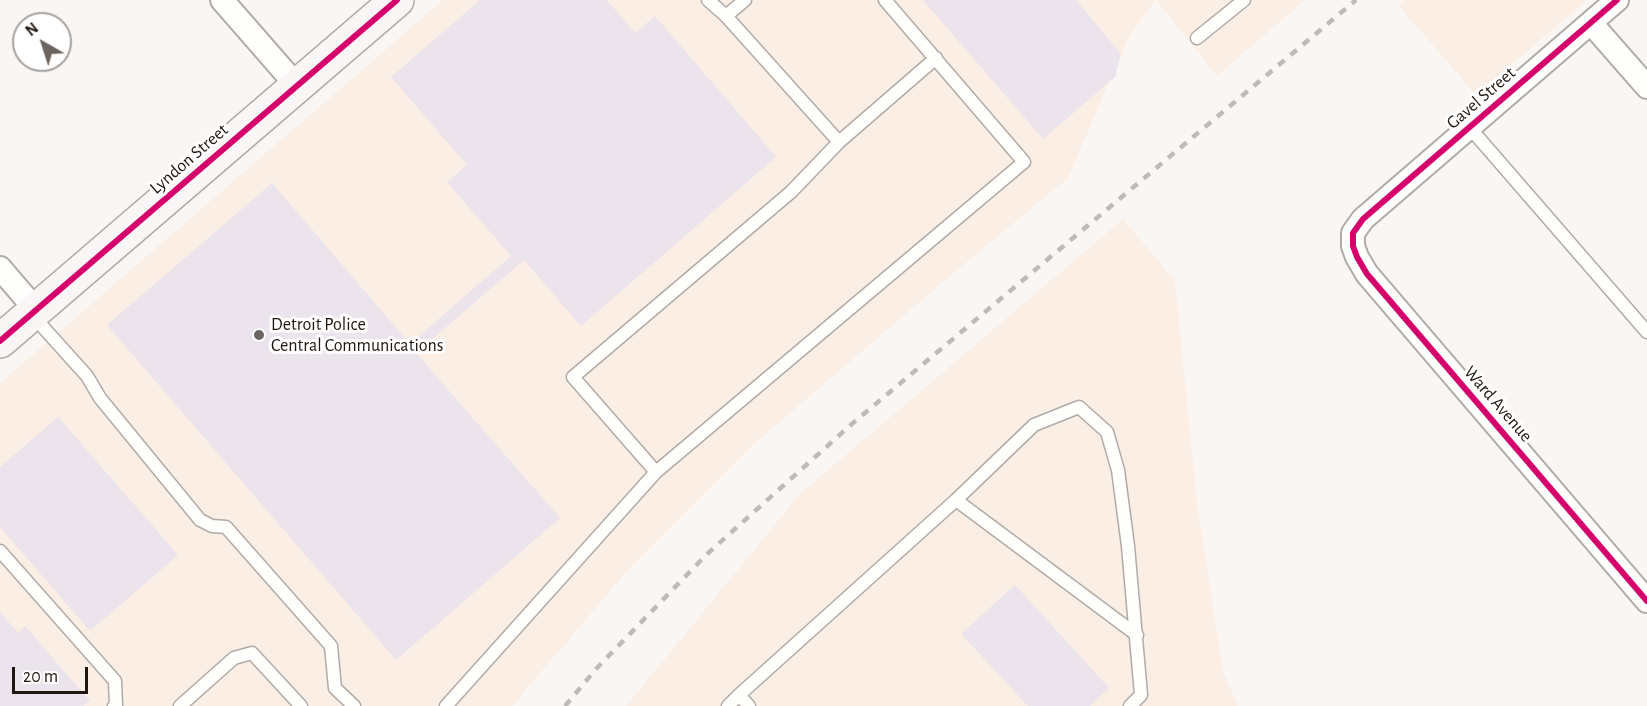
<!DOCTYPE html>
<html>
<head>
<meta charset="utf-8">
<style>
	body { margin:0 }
	#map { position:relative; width:1647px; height:706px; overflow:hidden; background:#f9f6f3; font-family:"Alegreya Sans",sans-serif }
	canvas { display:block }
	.north { position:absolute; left:12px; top:12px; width:60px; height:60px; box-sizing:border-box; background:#fff; border:2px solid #a6a29f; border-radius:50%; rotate:321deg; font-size:16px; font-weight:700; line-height:24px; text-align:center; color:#20160f }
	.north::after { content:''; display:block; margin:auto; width:21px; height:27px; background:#6c645f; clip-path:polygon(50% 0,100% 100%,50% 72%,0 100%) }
	.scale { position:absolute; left:12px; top:667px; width:76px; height:27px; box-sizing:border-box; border:3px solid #20160f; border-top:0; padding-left:8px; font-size:18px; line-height:21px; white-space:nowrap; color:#20160f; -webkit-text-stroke:4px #fff; paint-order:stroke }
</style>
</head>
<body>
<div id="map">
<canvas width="1647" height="706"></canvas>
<div class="north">N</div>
<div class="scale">20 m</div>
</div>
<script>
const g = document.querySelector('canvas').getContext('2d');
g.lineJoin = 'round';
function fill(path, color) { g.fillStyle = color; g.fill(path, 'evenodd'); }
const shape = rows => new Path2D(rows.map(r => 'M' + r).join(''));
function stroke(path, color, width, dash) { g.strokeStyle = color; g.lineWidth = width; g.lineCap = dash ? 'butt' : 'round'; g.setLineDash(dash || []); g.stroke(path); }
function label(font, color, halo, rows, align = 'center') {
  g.font = font + ' "Alegreya Sans",sans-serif'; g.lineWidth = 6; g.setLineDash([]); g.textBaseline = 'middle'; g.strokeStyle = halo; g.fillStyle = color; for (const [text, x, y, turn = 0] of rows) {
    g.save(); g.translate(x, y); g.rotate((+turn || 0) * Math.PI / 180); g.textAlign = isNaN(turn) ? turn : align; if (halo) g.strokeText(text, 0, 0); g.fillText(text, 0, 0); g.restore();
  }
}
fill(shape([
	[443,0,1155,0,1128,38,1068,178,957,270,755,443,628,570,512,706,0,706,0,383],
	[1156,0,1305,0,1217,76],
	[1404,0,1587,0,1476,95,1398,5],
	[1123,219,1175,281,1197,502,1223,671,1238,706,626,706,800,494]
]), '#fbeee4');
fill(shape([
	[480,0,607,0,635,33,655,16,776,157,581,326,524,260,416,353,560,518,396,660,107,325,272,183,410,344,511,256,447,182,467,165,391,77],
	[923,0,1076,0,1121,54,1115,77,1043,139],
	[58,417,178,555,90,631,0,527,0,467],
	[1015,585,1109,688,1090,706,1028,706,961,634],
	[0,612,18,633,25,626,90,701,83,706,0,706]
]), '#ece4ec');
const lane = shape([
	[708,0,726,16],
	[745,0,726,16,839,142],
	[1197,38,1244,0],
	[1470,128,1647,332],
	[33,316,87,376,100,398,200,520,212,526,226,527,331,646,335,688,354,706],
	[656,472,573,377,791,192,839,142,936,58],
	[956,500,1137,635],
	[0,551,115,681,116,705,114,706],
	[739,695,956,500,1034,425,1079,407,1107,432,1118,470,1128,546,1141,695,1130,706],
	[180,706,234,658,252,653,301,706],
	[446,706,656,472,1024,162,885,0],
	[728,706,739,695,749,706]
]);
const street = shape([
	[222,0,297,86],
	[1617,0,1363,219,1353,233,1353,246,1357,257,1367,274,1647,601],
	[1591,23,1647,87],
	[0,268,36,310]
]);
const secondary = shape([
	[0,341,397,0]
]);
stroke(lane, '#b1aba6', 15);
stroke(street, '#b1aba6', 26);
stroke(secondary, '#b1aba6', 36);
stroke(lane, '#fefefd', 12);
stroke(street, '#fefefd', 22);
stroke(secondary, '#faf6f6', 33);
stroke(shape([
	[565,706,596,669,706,555,853,423,1356,0]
]), '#bdbbba', 4.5, [8, 8]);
stroke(shape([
	[1617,0,1363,219,1353,233,1353,246,1357,257,1367,274,1647,601],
	[0,341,397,0]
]), '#d6006c', 6);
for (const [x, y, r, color] of [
	[259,335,6,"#6c645f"]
]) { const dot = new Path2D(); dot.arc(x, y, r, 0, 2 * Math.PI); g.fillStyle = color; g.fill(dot); stroke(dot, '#fff', 2); }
label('18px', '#20160f', '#fff', [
	["Gavel Street",1481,98,-41],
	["Lyndon Street",189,159,-41],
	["Ward Avenue",1498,404,49]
]);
label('18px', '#20160f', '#fff', [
	["Detroit Police",271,325],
	["Central Communications",271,346]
], 'left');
</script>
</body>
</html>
